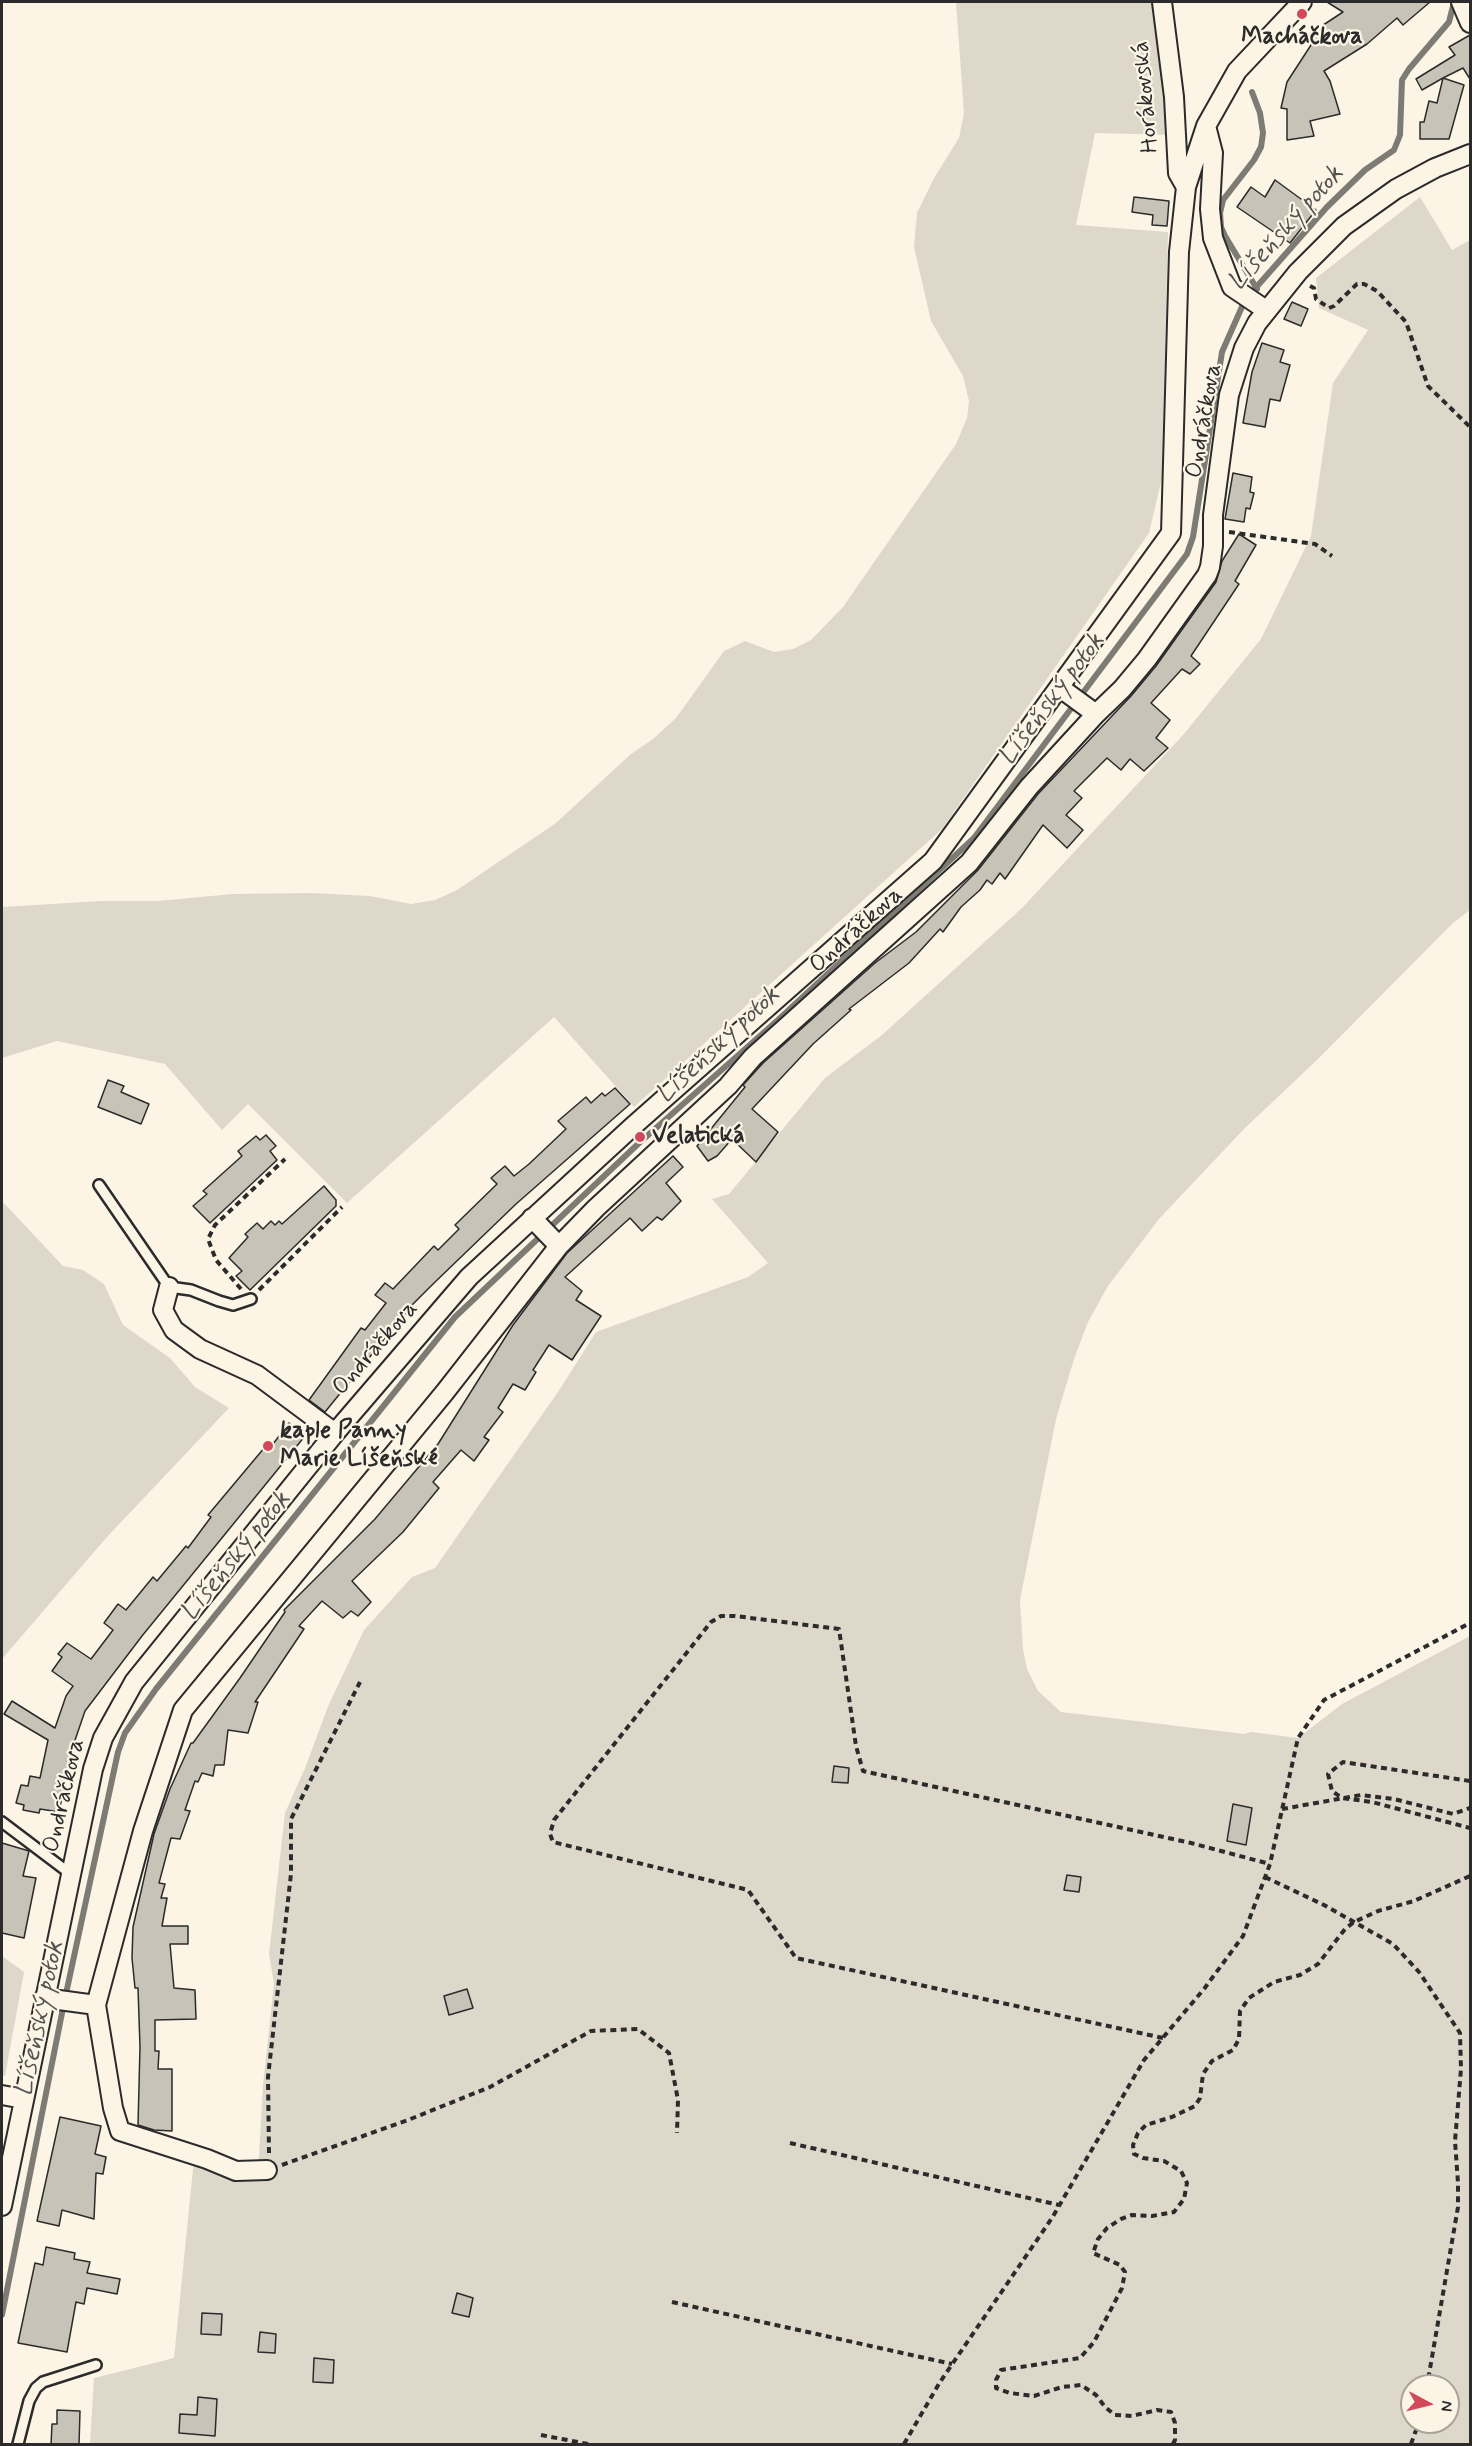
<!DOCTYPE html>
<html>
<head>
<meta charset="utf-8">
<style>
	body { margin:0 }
	#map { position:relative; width:1472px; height:2446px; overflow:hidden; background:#fcf5e5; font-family:Mynerve,sans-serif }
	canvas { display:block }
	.frame { position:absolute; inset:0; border:3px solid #2b2b2b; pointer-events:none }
	.north { position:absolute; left:1400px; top:2374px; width:60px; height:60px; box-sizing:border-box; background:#fcf5e5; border:2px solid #a8a49b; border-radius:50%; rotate:97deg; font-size:16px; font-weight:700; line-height:24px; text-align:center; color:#2b2b2b }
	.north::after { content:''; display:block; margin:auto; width:21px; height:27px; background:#d1495b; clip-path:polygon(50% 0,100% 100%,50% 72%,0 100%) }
</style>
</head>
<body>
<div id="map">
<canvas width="1472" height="2446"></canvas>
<div class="frame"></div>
<div class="north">N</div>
</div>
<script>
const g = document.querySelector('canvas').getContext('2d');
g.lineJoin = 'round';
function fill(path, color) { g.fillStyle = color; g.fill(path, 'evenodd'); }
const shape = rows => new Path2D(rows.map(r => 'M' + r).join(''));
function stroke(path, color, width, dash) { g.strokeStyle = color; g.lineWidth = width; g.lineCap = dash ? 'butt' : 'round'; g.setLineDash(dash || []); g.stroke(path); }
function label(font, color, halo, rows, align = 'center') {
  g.font = font + ' Mynerve,sans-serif'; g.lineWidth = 4.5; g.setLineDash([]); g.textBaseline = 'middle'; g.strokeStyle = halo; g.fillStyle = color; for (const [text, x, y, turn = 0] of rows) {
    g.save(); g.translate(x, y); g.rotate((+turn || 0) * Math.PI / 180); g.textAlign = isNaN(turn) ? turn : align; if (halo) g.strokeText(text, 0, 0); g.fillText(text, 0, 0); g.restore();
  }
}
fill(shape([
	[956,2,1158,2,1172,135,1095,133,1076,225,1168,232,1162,478,1149,533,942,829,634,1107,554,1017,347,1203,248,1104,222,1130,165,1064,57,1041,2,1058,2,907,101,901,158,901,233,894,311,893,370,896,411,904,435,900,457,890,556,823,631,754,653,739,676,718,724,651,745,641,774,652,793,649,811,640,843,607,956,444,967,418,969,401,963,376,931,321,914,247,917,213,934,178,959,138,964,113],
	[1420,197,1452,250,1470,240,1470,910,1453,923,1319,1058,1244,1129,1159,1219,1108,1286,1088,1322,1074,1359,1056,1419,1020,1600,1023,1649,1027,1669,1038,1691,1061,1712,1244,1734,1251,1732,1298,1738,1342,1704,1470,1636,1470,2444,90,2444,94,2378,174,2358,194,2159,258,2173,263,2085,274,1984,269,1954,285,1813,305,1768,329,1704,364,1630,412,1577,435,1568,560,1389,596,1332,748,1277,768,1263,712,1199,729,1194,825,1078,882,1035,1022,908,1183,735,1261,639,1311,536,1333,383,1368,330,1319,308,1316,278],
	[1412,2386,1448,2386,1448,2422,1412,2422],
	[2,1201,63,1266,83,1270,104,1284,123,1325,170,1358,195,1387,229,1408,106,1538,2,1659],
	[2,1956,24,1972,5,2076,2,2075]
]), '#ded8ca');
stroke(shape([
	[1252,92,1260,113,1263,133,1261,147,1254,160,1223,200,1220,213,1221,227,1225,236,1257,289],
	[2,2315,64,2003,118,1752,125,1733,156,1689,455,1317,638,1144,778,1020,974,838,1187,554,1193,537,1222,352,1245,300,1327,207,1365,170,1394,150,1400,135,1402,80,1409,69,1449,22,1454,2]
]), '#7d7b74', 6);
const building = shape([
	[1327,2,1430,2,1403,25,1397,18,1367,44,1324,71,1330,81,1340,114,1310,121,1314,136,1287,140,1287,109,1281,108,1287,82,1311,45,1305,37,1343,12,1327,2],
	[1470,35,1470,79,1463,68,1443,78,1464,85,1449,139,1420,139,1420,122,1424,122,1429,101,1437,103,1443,78,1422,90,1416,79,1455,55,1449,47,1470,35],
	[1275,180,1316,210,1290,243,1237,207,1251,187,1265,197,1275,180],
	[1134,197,1169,201,1167,226,1152,225,1153,215,1132,212,1134,197],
	[1292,302,1308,309,1301,326,1284,319,1292,302],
	[1262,343,1284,350,1280,362,1290,365,1280,401,1270,399,1265,427,1243,423,1252,372,1262,343],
	[1233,473,1252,477,1250,492,1254,493,1250,509,1246,508,1244,522,1225,519,1233,473],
	[1239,534,1256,545,1235,581,1239,584,1191,656,1200,664,1190,674,1182,669,1151,703,1170,720,1156,738,1168,748,1144,771,1130,759,1121,770,1107,758,1074,791,1082,798,1066,815,1083,830,1067,848,1043,825,1005,879,1000,873,992,884,987,880,980,890,961,907,943,932,940,929,909,963,849,1009,851,1010,813,1044,752,1109,778,1132,756,1162,732,1139,717,1156,708,1161,697,1146,745,1087,743,1085,763,1063,875,963,916,932,978,870,1038,794,1131,696,1156,666,1216,582,1222,561,1239,534],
	[108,1080,124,1086,121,1092,149,1104,141,1124,98,1107,108,1080],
	[615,1088,630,1104,516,1204,433,1284,412,1305,325,1412,309,1400,361,1328,365,1330,386,1303,375,1295,385,1283,393,1289,434,1246,438,1250,459,1229,455,1225,497,1184,491,1178,505,1166,514,1176,529,1164,566,1129,558,1121,586,1097,591,1103,602,1093,605,1096,615,1088],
	[266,1135,276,1146,270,1151,277,1160,210,1223,193,1206,207,1194,203,1191,242,1156,238,1151,256,1136,260,1140,266,1135],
	[673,1156,683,1167,666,1183,681,1201,662,1220,657,1217,642,1231,630,1218,565,1277,582,1291,576,1300,601,1316,572,1360,549,1345,533,1370,536,1372,525,1390,513,1384,498,1408,503,1412,484,1437,489,1440,474,1461,461,1450,433,1482,439,1488,403,1532,352,1581,371,1602,358,1616,351,1611,343,1618,322,1601,299,1626,304,1629,255,1702,258,1702,248,1733,228,1730,224,1765,215,1765,213,1776,202,1773,198,1782,195,1781,185,1810,190,1811,180,1839,171,1838,159,1883,165,1884,161,1898,167,1898,162,1926,188,1926,188,1944,170,1944,174,1988,195,1990,196,2019,155,2020,155,2051,159,2051,158,2069,172,2069,172,2131,154,2130,138,2125,140,2047,138,1988,135,1988,132,1958,133,1927,154,1834,170,1789,191,1743,193,1743,240,1678,285,1612,284,1610,375,1519,438,1444,513,1325,567,1253,673,1156],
	[324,1186,336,1200,336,1206,250,1290,236,1276,242,1271,229,1258,248,1237,245,1234,257,1223,263,1229,271,1221,275,1225,279,1221,282,1224,324,1186],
	[289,1423,305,1436,142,1636,85,1711,72,1749,59,1812,40,1809,39,1813,23,1810,24,1805,16,1803,21,1785,28,1786,30,1776,40,1778,48,1740,4,1714,12,1701,55,1728,66,1696,73,1686,52,1671,62,1657,58,1654,67,1643,91,1659,113,1630,104,1623,118,1604,126,1610,153,1577,157,1581,186,1546,188,1548,211,1517,208,1515,270,1441,273,1444,289,1423],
	[834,1766,849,1768,848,1783,832,1782,834,1766],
	[1233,1804,1252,1808,1246,1845,1227,1841,1233,1804],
	[2,1843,29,1851,23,1876,36,1878,24,1938,2,1933,2,1843],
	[1067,1875,1081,1877,1079,1892,1064,1890,1067,1875],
	[467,1989,473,2008,449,2015,444,1996,467,1989],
	[60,2117,101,2126,95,2154,106,2157,103,2174,96,2173,94,2219,62,2210,59,2226,37,2221,60,2117],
	[46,2247,75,2253,74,2259,90,2262,87,2273,120,2279,117,2294,87,2288,84,2304,76,2302,67,2352,18,2343,35,2263,43,2265,46,2247],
	[457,2293,473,2298,469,2317,452,2313,457,2293],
	[202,2313,222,2314,221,2335,201,2334,202,2313],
	[260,2332,276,2334,275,2353,258,2352,260,2332],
	[314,2358,334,2360,333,2383,313,2382,314,2358],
	[198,2397,217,2399,215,2436,179,2433,180,2414,197,2415,198,2397],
	[57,2410,80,2411,79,2445,51,2445,52,2424,57,2424,57,2410]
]);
fill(building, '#c8c3b7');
stroke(building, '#2b2b2b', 1.5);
const lane = shape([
	[99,1185,169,1287,191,1290,219,1301,233,1305,251,1299],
	[2,1822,72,1875],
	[18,2444,29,2401,36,2388,43,2382,96,2365]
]);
const street = shape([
	[1162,2,1174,97,1178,173,1186,187],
	[1461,2,1470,23],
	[1206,126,1213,153,1210,209,1213,238,1232,287,1266,310],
	[1059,687,1096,714],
	[532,1218,559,1246],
	[169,1287,163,1310,174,1330,200,1349,257,1375,335,1433],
	[44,1998,96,2005,113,2108,120,2131,207,2159,236,2171,267,2170],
	[96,2005,143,1831,183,1710,445,1392,559,1246,596,1208,728,1086,753,1057,969,863,1029,787,1096,714,1122,689,1147,659,1207,575,1210,567,1213,546,1213,515,1229,395,1244,348,1257,323,1298,272,1344,226,1396,189,1435,168,1470,154],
	[2,2095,23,2099],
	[2,2206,93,1769,103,1738,134,1682,335,1433,469,1277,632,1127,933,861,1171,533,1179,252,1186,187,1206,126,1237,71,1302,2]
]);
stroke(lane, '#2b2b2b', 14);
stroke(street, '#2b2b2b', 22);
stroke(shape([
	[1310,286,1314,288,1316,299,1329,308,1334,306,1357,284,1364,284,1377,291,1406,322,1428,386,1470,427],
	[1229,532,1315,544,1332,556],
	[241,1289,216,1260,208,1239,215,1225,285,1159],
	[259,1290,342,1207],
	[1470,1781,1343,1762,1328,1774,1332,1791,1342,1798,1372,1802,1470,1828],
	[1282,1809,1361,1795,1394,1799,1453,1814,1470,1808],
	[1265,1877,1324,1905,1393,1944,1419,1972,1460,2033,1461,2069,1455,2141,1458,2183,1458,2207,1427,2386],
	[1163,2038,796,1958,748,1890,553,1842,550,1834,554,1820,711,1622,721,1616,735,1616,839,1629,856,1746,863,1771,1191,1843,1270,1864],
	[790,2143,1059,2205],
	[269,2153,268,2077,291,1874,291,1819,360,1682],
	[282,2165,408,2120,490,2087,591,2031,638,2029,669,2053,678,2100,677,2133],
	[672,2302,952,2364],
	[541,2435,588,2444],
	[904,2444,940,2382,1052,2218,1144,2060,1204,1989,1243,1936,1270,1864,1298,1738,1324,1700,1470,1623],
	[1173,2444,1175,2440,1175,2423,1171,2412,1157,2410,1132,2416,1115,2415,1105,2407,1096,2395,1081,2385,1062,2387,1034,2396,1010,2393,996,2388,996,2380,1001,2370,1080,2358,1094,2342,1122,2288,1125,2272,1120,2265,1093,2253,1098,2239,1107,2228,1121,2219,1132,2215,1152,2216,1174,2212,1184,2199,1187,2183,1181,2171,1164,2161,1143,2158,1134,2154,1133,2145,1138,2133,1146,2125,1172,2117,1195,2106,1200,2098,1203,2074,1212,2061,1233,2050,1239,2039,1240,2011,1249,1998,1274,1982,1300,1975,1318,1964,1345,1929,1354,1922,1378,1911,1414,1901,1470,1876],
	[1411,2444,1419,2422]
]), '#2b2b2b', 4, [6, 4.5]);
stroke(lane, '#fcf5e5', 9);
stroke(street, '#fcf5e5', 18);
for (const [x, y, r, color] of [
	[1302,14,6,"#d1495b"],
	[640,1137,6,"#d1495b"],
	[268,1446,6,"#d1495b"]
]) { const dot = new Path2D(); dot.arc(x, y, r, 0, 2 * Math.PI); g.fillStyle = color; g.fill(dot); stroke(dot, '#fcf5e5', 2); }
label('bold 24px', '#2b2b2b', '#fcf5e5', [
	["Macháčkova",1302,38,"center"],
	["Velatická",652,1137],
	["kaple Panny",280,1432],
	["Marie Líšeňské",280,1460]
], 'left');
label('24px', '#2b2b2b', '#fcf5e5', [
	["Horákovská",1147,97,-95],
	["Ondráčkova",1205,421,-80],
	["Ondráčkova",857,931,-42],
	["Ondráčkova",376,1349,-49],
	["Ondráčkova",65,1796,-77]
]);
label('italic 26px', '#545350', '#fcf5e5', [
	["Líšeňský potok",1287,229,-48],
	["Líšeňský potok",1053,700,-53],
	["Líšeňský potok",719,1046,-43],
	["Líšeňský potok",237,1557,-51],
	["Líšeňský potok",41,2019,-78]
]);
</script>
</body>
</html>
